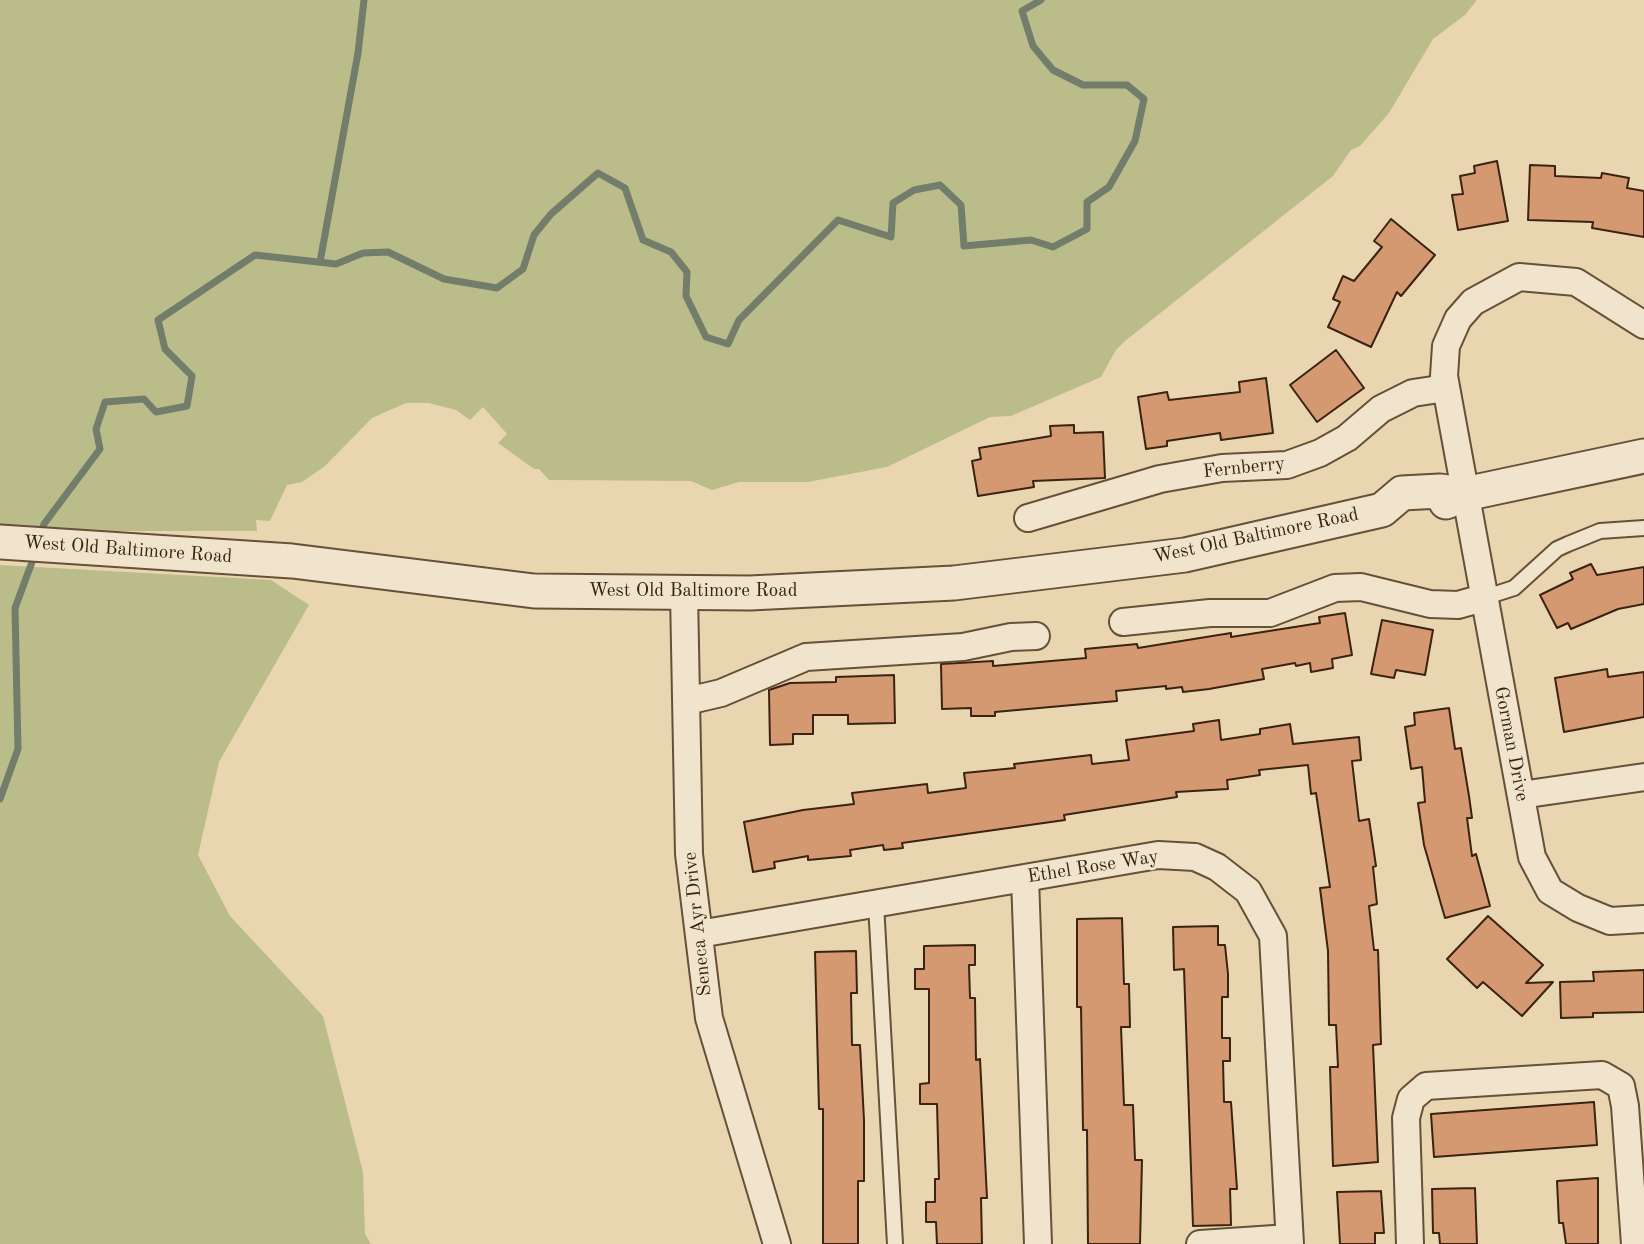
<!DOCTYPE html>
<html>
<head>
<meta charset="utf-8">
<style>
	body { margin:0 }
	canvas { display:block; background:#e9d6b0 }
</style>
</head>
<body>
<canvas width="1644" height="1244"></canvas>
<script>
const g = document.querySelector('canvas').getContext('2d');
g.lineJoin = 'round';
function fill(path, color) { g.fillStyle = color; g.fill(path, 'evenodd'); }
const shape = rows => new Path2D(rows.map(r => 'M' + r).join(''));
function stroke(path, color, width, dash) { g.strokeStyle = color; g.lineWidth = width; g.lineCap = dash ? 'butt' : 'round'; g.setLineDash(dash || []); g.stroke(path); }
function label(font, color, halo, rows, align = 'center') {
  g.font = font + ' "Old Standard TT",serif'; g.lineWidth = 6; g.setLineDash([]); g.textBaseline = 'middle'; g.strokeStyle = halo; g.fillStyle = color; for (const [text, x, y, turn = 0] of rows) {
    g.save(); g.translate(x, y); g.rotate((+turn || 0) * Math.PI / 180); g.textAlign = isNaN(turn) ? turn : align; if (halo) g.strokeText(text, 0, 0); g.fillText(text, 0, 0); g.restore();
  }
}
fill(shape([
	[0,0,1477,0,1465,15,1433,39,1389,113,1360,146,1351,150,1333,176,1125,341,1116,350,1101,377,1011,416,990,417,887,467,808,482,739,482,712,490,691,481,549,480,539,469,534,469,498,443,507,434,483,407,470,420,456,410,429,403,406,403,372,418,325,466,302,482,287,485,270,521,256,520,257,531,0,531],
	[0,565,271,580,309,605,219,762,198,855,230,916,323,1016,363,1172,365,1234,371,1244,0,1244]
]), '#babd89');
stroke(shape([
	[320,262,358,53,364,0],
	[40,536,44,524,100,449,96,429,105,402,144,399,156,412,187,406,192,376,165,349,158,320,255,255,336,264,363,253,388,252,444,279,497,288,523,269,534,235,551,214,598,173,625,188,643,240,671,252,687,272,686,296,706,337,728,344,739,320,838,220,891,237,893,203,914,190,940,185,961,205,964,246,1031,240,1053,247,1087,229,1087,202,1109,187,1135,141,1144,99,1127,85,1083,85,1053,70,1033,46,1022,11,1041,0],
	[0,799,18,749,15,608,35,554]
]), '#727d6b', 7);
const building = shape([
	[1497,161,1508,221,1458,230,1452,195,1463,194,1460,176,1475,173,1474,166,1497,161],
	[1530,165,1555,166,1555,176,1601,178,1602,173,1629,178,1627,188,1644,191,1644,237,1592,228,1593,222,1528,220,1530,165],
	[1391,219,1435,255,1401,296,1397,292,1371,347,1328,327,1340,302,1333,299,1343,276,1354,281,1382,247,1374,241,1391,219],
	[1336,350,1364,388,1317,422,1290,385,1336,350],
	[1266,378,1273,433,1221,440,1220,433,1167,441,1167,446,1146,449,1138,397,1167,392,1169,400,1240,392,1239,382,1266,378],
	[1074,425,1074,433,1103,432,1105,478,1033,481,1034,487,978,496,972,461,981,459,979,448,1051,436,1050,426,1074,425],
	[1591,564,1597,575,1644,567,1644,604,1618,609,1571,629,1568,623,1557,628,1540,595,1573,579,1570,573,1591,564],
	[1345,613,1352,655,1332,659,1333,668,1311,672,1310,663,1296,666,1295,663,1262,669,1264,679,1209,689,1183,692,1182,687,1166,689,1166,686,1116,691,1117,701,995,712,995,716,971,716,971,708,942,709,941,664,993,661,993,666,1086,658,1085,649,1137,644,1138,648,1231,633,1231,637,1320,623,1319,617,1345,613],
	[1382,620,1433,630,1425,675,1396,670,1394,678,1371,674,1382,620],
	[1607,669,1608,677,1644,672,1644,717,1564,732,1555,678,1607,669],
	[894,675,895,723,848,724,848,715,813,715,813,734,793,734,793,744,770,745,769,690,790,683,836,682,836,677,894,675],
	[1449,708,1455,749,1461,748,1469,796,1472,818,1467,818,1472,856,1476,854,1490,906,1445,918,1424,845,1418,803,1425,802,1422,767,1411,769,1405,727,1415,725,1414,713,1449,708],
	[1219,720,1221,740,1260,734,1260,729,1290,724,1293,744,1359,737,1361,760,1352,761,1359,821,1369,819,1376,866,1373,867,1377,904,1369,906,1374,950,1378,950,1381,1044,1373,1045,1378,1162,1333,1166,1330,1067,1338,1067,1336,1025,1329,1025,1328,951,1320,888,1330,887,1316,793,1311,794,1308,765,1259,770,1260,775,1227,780,1228,789,1176,792,1177,797,1064,815,1065,820,902,843,903,848,884,850,883,845,850,850,851,856,808,860,808,856,774,862,775,868,753,872,744,822,803,810,854,804,852,793,927,784,928,793,966,788,964,773,1015,768,1014,764,1091,755,1092,764,1129,760,1126,740,1194,731,1193,724,1219,720],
	[1488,916,1543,965,1526,983,1553,982,1522,1016,1483,982,1477,988,1447,959,1488,916],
	[1122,918,1124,984,1129,984,1130,1027,1121,1027,1124,1105,1133,1105,1135,1160,1142,1160,1140,1244,1088,1244,1087,1130,1083,1130,1081,1007,1077,1007,1077,919,1122,918],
	[1218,926,1218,945,1225,945,1228,974,1228,997,1222,997,1222,1038,1230,1038,1230,1061,1223,1061,1224,1102,1231,1102,1237,1189,1230,1189,1231,1225,1193,1226,1184,969,1174,970,1173,927,1218,926],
	[975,945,975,965,969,965,970,998,975,998,976,1060,980,1059,987,1198,981,1198,982,1244,937,1244,936,1222,926,1222,926,1202,935,1202,935,1179,939,1179,937,1104,920,1104,920,1084,929,1083,929,989,915,989,915,969,924,969,924,946,975,945],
	[856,951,857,993,851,993,852,1045,860,1045,864,1120,864,1181,858,1181,858,1244,823,1244,823,1109,819,1109,815,952,856,951],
	[1644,970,1644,1012,1593,1013,1593,1017,1561,1018,1560,982,1594,981,1593,972,1644,970],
	[1594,1102,1597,1145,1434,1157,1431,1114,1594,1102],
	[1598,1178,1598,1244,1566,1244,1563,1223,1559,1223,1557,1181,1598,1178],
	[1475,1188,1477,1244,1440,1244,1439,1233,1433,1233,1432,1189,1475,1188],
	[1381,1191,1384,1233,1375,1233,1375,1244,1340,1244,1337,1192,1381,1191]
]);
fill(building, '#d59972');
stroke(building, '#3a2310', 2);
const service = shape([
	[1483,598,1514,588,1557,549,1568,544,1600,531,1644,528],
	[876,904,895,1244]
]);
const minor = shape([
	[1644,325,1576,282,1519,277,1473,302,1458,319,1446,346,1444,376,1532,857,1550,891,1578,908,1610,921,1644,919],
	[1028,518,1160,479,1222,468,1287,465,1320,453,1347,438,1381,409,1413,393,1446,388],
	[684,593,689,854,709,1018,777,1244],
	[1123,622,1210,613,1270,613,1335,588,1361,587,1430,604,1458,605,1483,598],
	[687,701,721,693,806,657,963,647,1011,637,1036,636],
	[1521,795,1644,777],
	[1025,878,1038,1244],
	[699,934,1158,855,1195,857,1217,867,1248,891,1273,936,1290,1244],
	[1200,1244,1289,1238],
	[1410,1244,1406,1118,1411,1099,1426,1086,1602,1075,1621,1086,1625,1106,1635,1244]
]);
const tertiary = shape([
	[1446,502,1465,494,1644,456],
	[0,542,292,561,534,591,750,593,954,583,1185,555,1382,510,1402,493,1440,491,1465,494]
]);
stroke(service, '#665038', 18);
stroke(minor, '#665038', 30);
stroke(tertiary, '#665038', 37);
stroke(service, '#f1e4cc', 14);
stroke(minor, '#f1e4cc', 26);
stroke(tertiary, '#f1e4cc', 33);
label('19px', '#3a2310', '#f1e4cc', [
	["Fernberry",1244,468,-6],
	["West Old Baltimore Road",1256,536,-12],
	["West Old Baltimore Road",128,550,4],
	["West Old Baltimore Road",693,591],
	["Gorman Drive",1511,744,79],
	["Ethel Rose Way",1093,867,-9],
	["Seneca Ayr Drive",698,924,-96]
]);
</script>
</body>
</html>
